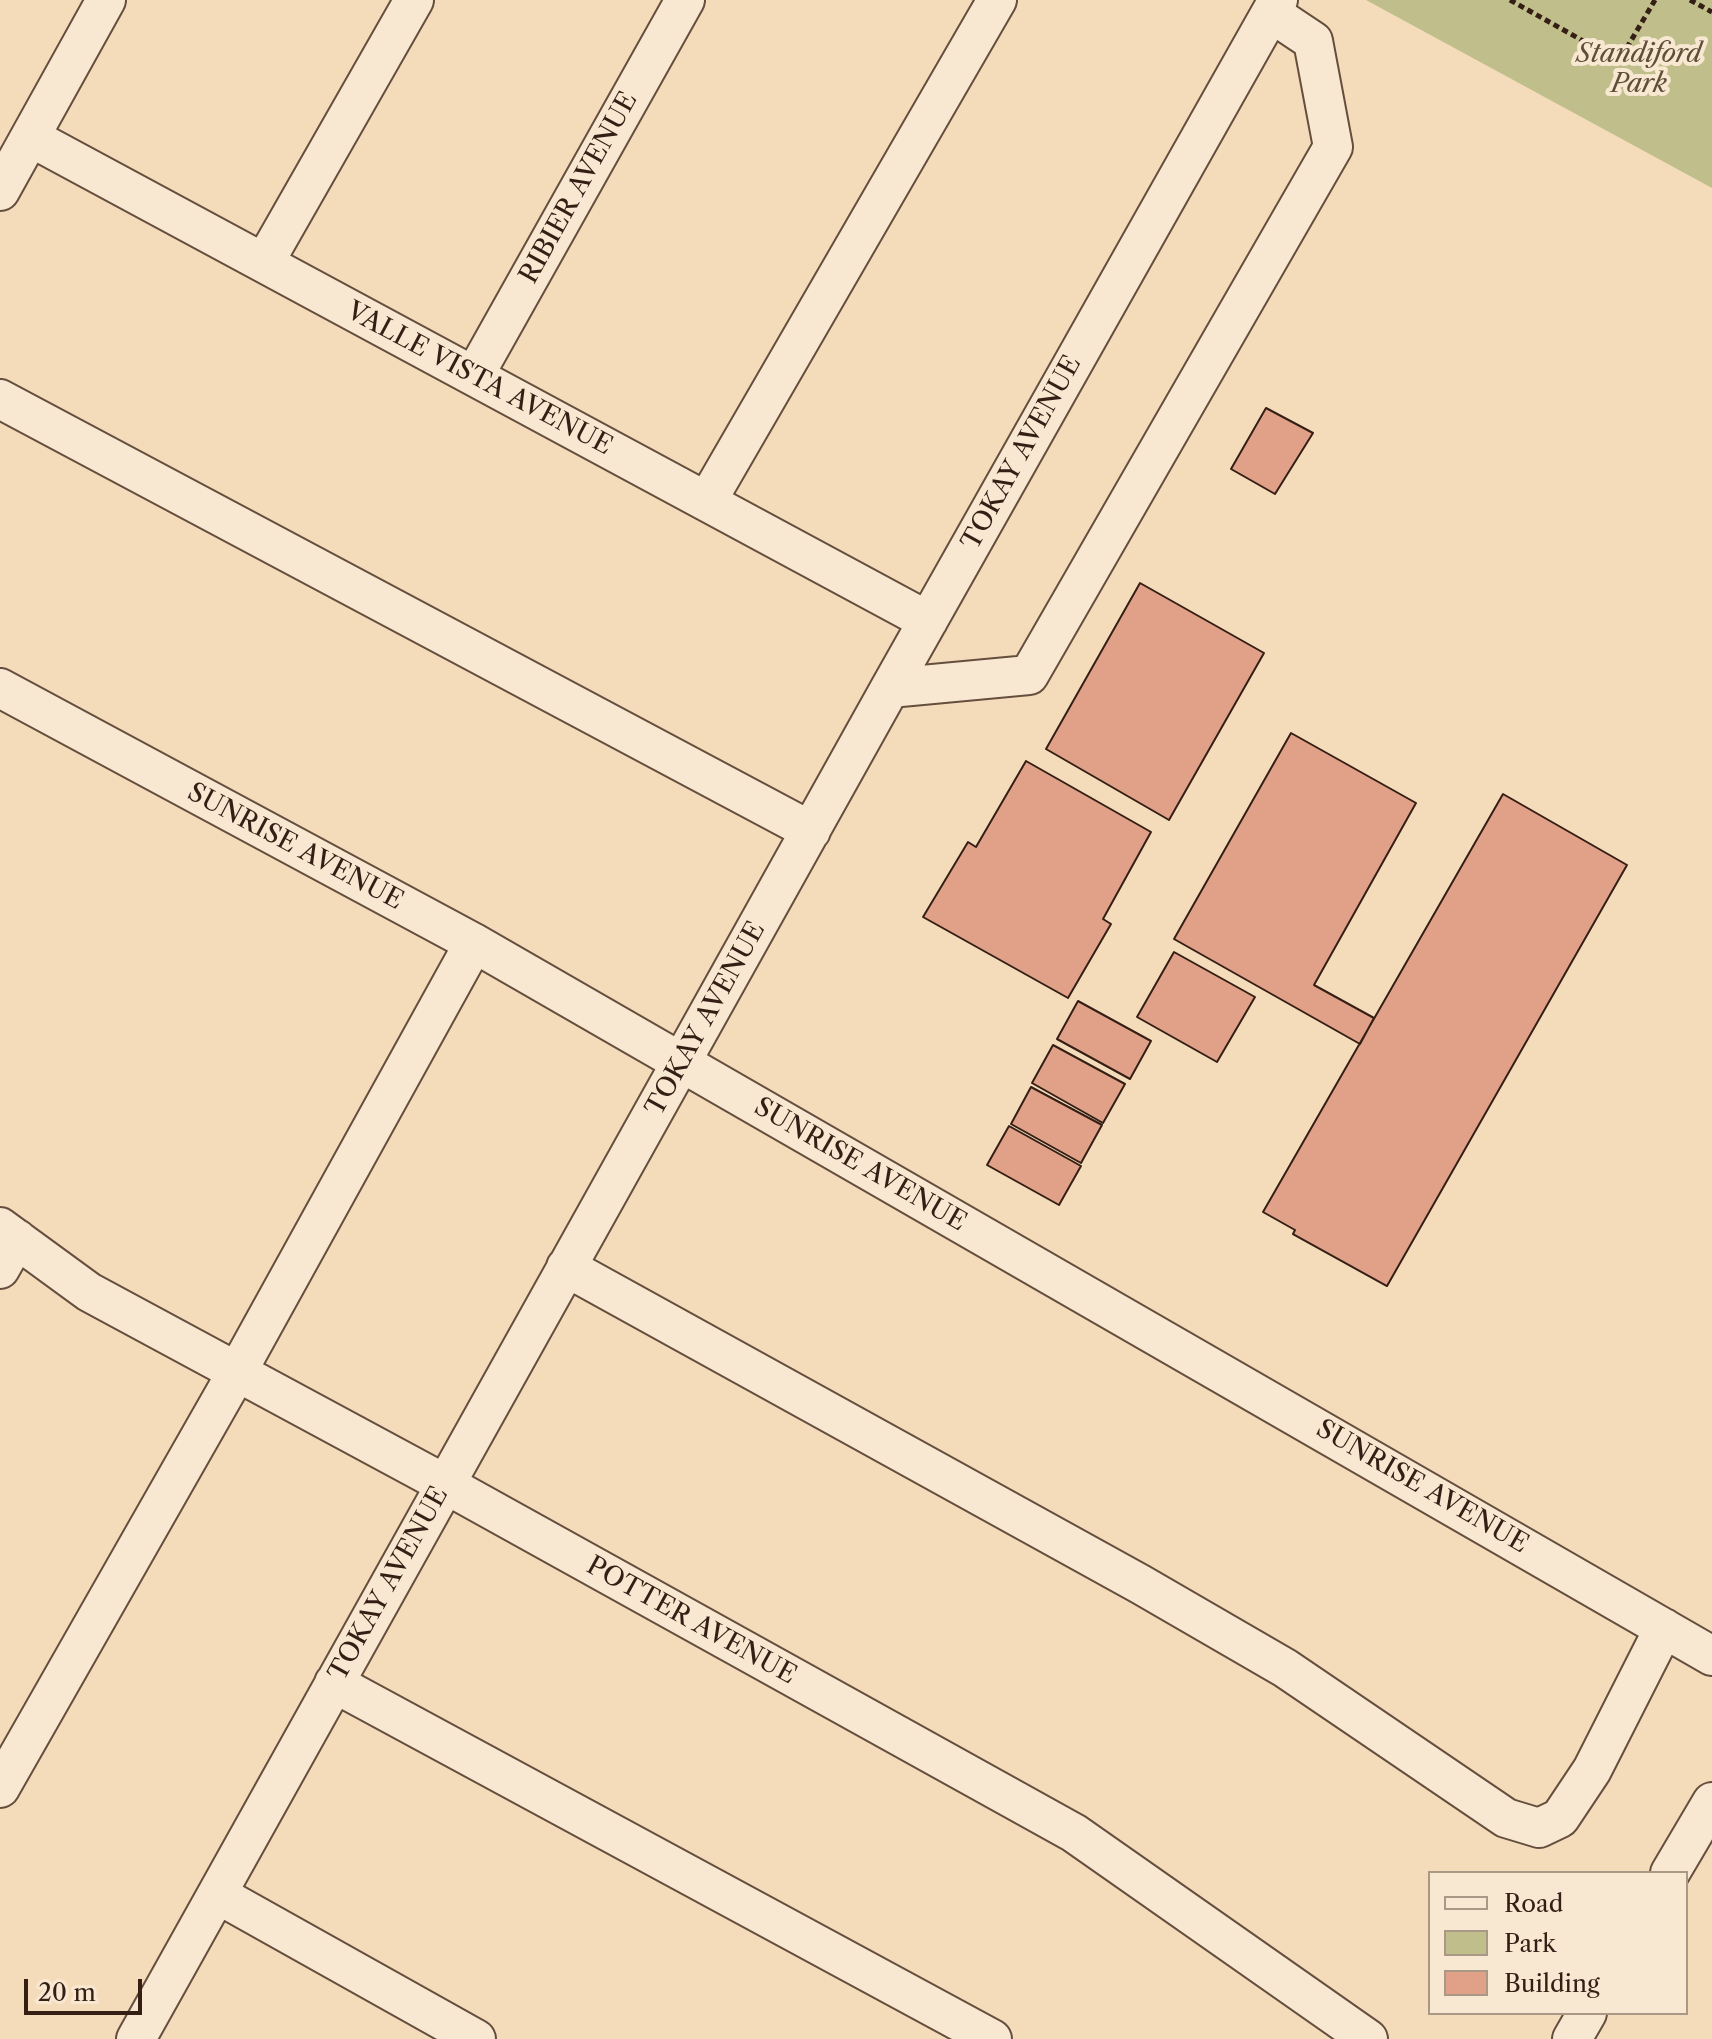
<!DOCTYPE html>
<html>
<head>
<meta charset="utf-8">
<style>
	body { margin:0 }
	#map { position:relative; width:1712px; height:2039px; overflow:hidden; background:#f4dcba; font-family:"Libre Caslon Text",serif }
	canvas { display:block }
	.legend { position:absolute; left:1428px; top:1871px; width:260px; height:144px; box-sizing:border-box; background:#f8e8d2; border:2px solid #aa9886; margin:0; padding:10px 14px; list-style:none; font-size:24px; color:#351f15 }
	.legend li { display:flex; align-items:center; gap:16px; height:40px }
	.legend b { width:40px; border:2px solid #aa9886 }
	.scale { position:absolute; left:24px; top:1979px; width:118px; height:36px; box-sizing:border-box; border:4px solid #351f15; border-top:0; padding-left:10px; font-size:24px; line-height:28px; white-space:nowrap; color:#351f15; -webkit-text-stroke:6px #f8e8d2; paint-order:stroke }
</style>
</head>
<body>
<div id="map">
<canvas width="1712" height="2039"></canvas>
<ul class="legend">
<li><b style="height:10px;background:#f8e8d2"></b>Road</li>
<li><b style="height:22px;background:#c0bf8c"></b>Park</li>
<li><b style="height:22px;background:#e0a188"></b>Building</li>
</ul>
<div class="scale">20 m</div>
</div>
<script>
const g = document.querySelector('canvas').getContext('2d');
g.lineJoin = 'round';
function fill(path, color) { g.fillStyle = color; g.fill(path, 'evenodd'); }
const shape = rows => new Path2D(rows.map(r => 'M' + r).join(''));
function stroke(path, color, width, dash) { g.strokeStyle = color; g.lineWidth = width; g.lineCap = dash ? 'butt' : 'round'; g.setLineDash(dash || []); g.stroke(path); }
function label(font, color, halo, rows, align = 'center') {
  g.font = font + ' "Libre Caslon Text",serif'; g.lineWidth = 8; g.setLineDash([]); g.textBaseline = 'middle'; g.strokeStyle = halo; g.fillStyle = color; for (const [text, x, y, turn = 0] of rows) {
    g.save(); g.translate(x, y); g.rotate((+turn || 0) * Math.PI / 180); g.textAlign = isNaN(turn) ? turn : align; if (halo) g.strokeText(text, 0, 0); g.fillText(text, 0, 0); g.restore();
  }
}
fill(shape([
	[1366,0,1712,0,1712,188]
]), '#c0bf8c');
const building = shape([
	[1266,408,1313,433,1275,494,1231,469,1266,408],
	[1140,583,1264,653,1169,820,1046,749,1140,583],
	[1291,733,1416,803,1314,985,1374,1018,1360,1044,1174,939,1291,733],
	[1026,761,1151,832,1103,919,1111,924,1068,998,923,917,968,842,976,847,1026,761],
	[1503,794,1627,865,1387,1286,1293,1234,1295,1230,1263,1212,1503,794],
	[1174,952,1255,997,1217,1062,1137,1017,1174,952],
	[1078,1001,1151,1041,1130,1079,1057,1039,1078,1001],
	[1053,1045,1125,1084,1103,1123,1032,1083,1053,1045],
	[1031,1087,1102,1125,1081,1163,1011,1124,1031,1087],
	[1009,1126,1081,1166,1059,1205,987,1165,1009,1126]
]);
fill(building, '#e0a188');
stroke(building, '#351f15', 2);
const minor = shape([
	[30,137,928,621],
	[0,191,106,0],
	[264,263,414,0],
	[474,376,685,0],
	[0,399,811,831],
	[707,501,997,0],
	[0,688,474,943,1712,1656],
	[890,688,1029,675,1333,147,1313,41,1271,13],
	[0,1227,89,1292,445,1484,1074,1833,1368,2039],
	[566,1267,1140,1584,1285,1668,1506,1818,1539,1828,1560,1818,1592,1770,1664,1628],
	[0,1269,17,1239],
	[334,1683,992,2039],
	[0,1788,237,1372,474,943],
	[1670,1873,1712,1802],
	[217,1894,476,2039],
	[136,2039,890,688,1278,0],
	[1572,2039,1587,2013]
]);
stroke(minor, '#654e3e', 42);
stroke(shape([
	[1510,0,1619,61,1655,0],
	[1690,0,1712,12]
]), '#351f15', 5, [6, 4]);
stroke(minor, '#f8e8d2', 38);
label('italic 26px', '#5f4f39', '#f8e8d2', [
	["Standiford",1639,54],
	["Park",1639,84]
]);
label('26px', '#351f15', '#f8e8d2', [
	["RIBIER AVENUE",579,188,-61],
	["VALLE VISTA AVENUE",479,379,28],
	["TOKAY AVENUE",1022,453,-61],
	["SUNRISE AVENUE",295,847,28],
	["TOKAY AVENUE",706,1019,-61],
	["SUNRISE AVENUE",860,1165,30],
	["SUNRISE AVENUE",1422,1487,30],
	["TOKAY AVENUE",389,1584,-61],
	["POTTER AVENUE",691,1621,29]
]);
</script>
</body>
</html>
